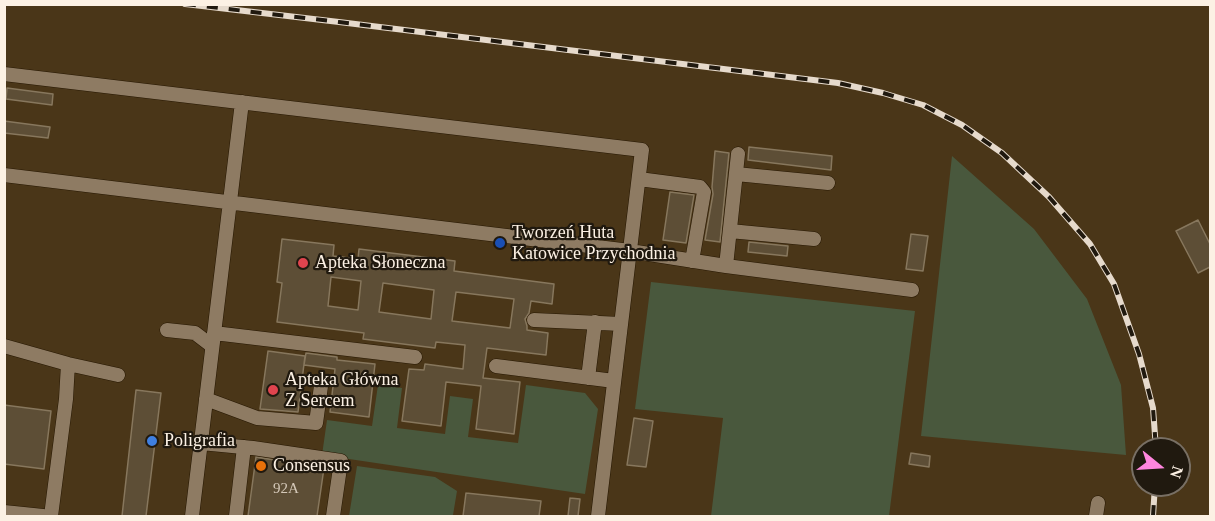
<!DOCTYPE html>
<html>
<head>
<meta charset="utf-8">
<style>
	body { margin:0 }
	#map { position:relative; width:1215px; height:521px; overflow:hidden; background:#3f3019; font-family:"Times New Roman",serif }
	canvas { display:block }
	.frame { position:absolute; inset:0; border:6px solid #fcf1e4; pointer-events:none }
	.north { position:absolute; left:1131px; top:437px; width:60px; height:60px; box-sizing:border-box; background:#20190f; border:2px solid #786f64; border-radius:50%; rotate:108deg; font-size:16px; font-weight:700; line-height:24px; text-align:center; color:#fcf1e4 }
	.north::after { content:''; display:block; margin:auto; width:21px; height:27px; background:#ff85de; clip-path:polygon(50% 0,100% 100%,50% 72%,0 100%) }
</style>
</head>
<body>
<div id="map">
<canvas width="1215" height="521"></canvas>
<div class="frame"></div>
<div class="north">N</div>
</div>
<script>
const g = document.querySelector('canvas').getContext('2d');
g.lineJoin = 'round';
function fill(path, color) { g.fillStyle = color; g.fill(path, 'evenodd'); }
const shape = rows => new Path2D(rows.map(r => 'M' + r).join(''));
function stroke(path, color, width, dash) { g.strokeStyle = color; g.lineWidth = width; g.lineCap = dash ? 'butt' : 'round'; g.setLineDash(dash || []); g.stroke(path); }
function label(font, color, halo, rows, align = 'center') {
  g.font = font + ' "Times New Roman",serif'; g.lineWidth = 4.5; g.setLineDash([]); g.textBaseline = 'middle'; g.strokeStyle = halo; g.fillStyle = color; for (const [text, x, y, turn = 0] of rows) {
    g.save(); g.translate(x, y); g.rotate((+turn || 0) * Math.PI / 180); g.textAlign = isNaN(turn) ? turn : align; if (halo) g.strokeText(text, 0, 0); g.fillText(text, 0, 0); g.restore();
  }
}
fill(shape([
	[4,5,1210,5,1210,516,5,516],
	[1143,449,1179,449,1179,485,1143,485]
]), '#4a3618');
fill(shape([
	[952,156,1034,229,1087,299,1121,385,1126,455,921,436],
	[651,282,915,311,889,516,711,516,723,418,635,409],
	[378,385,402,388,397,428,445,434,450,396,473,399,468,437,518,443,526,385,585,393,598,409,585,494,322,455,327,420,372,426],
	[357,466,435,477,457,491,453,515,452,516,349,516]
]), '#49583d');
const building = shape([
	[7,88,53,94,52,105,6,99,7,88],
	[4,121,50,127,48,138,4,133,4,121],
	[749,147,832,156,831,170,748,160,749,147],
	[715,151,729,153,720,242,705,240,713,194,712,187,715,151],
	[670,192,694,195,686,243,663,240,670,192],
	[1198,220,1210,244,1210,267,1198,273,1176,231,1198,220],
	[911,234,928,236,923,271,906,269,911,234],
	[282,239,334,245,333,256,358,259,359,249,455,261,454,271,554,284,552,304,531,301,529,313,525,319,527,326,527,330,548,333,546,355,487,348,483,378,520,382,514,434,476,429,481,386,446,382,441,426,402,421,409,369,424,370,425,364,463,369,465,345,436,342,435,348,363,339,364,333,277,322,282,283,277,282,282,239],
	[331,277,361,281,358,310,328,306,331,277],
	[383,283,434,290,431,319,379,312,383,283],
	[456,292,514,299,510,328,452,321,456,292],
	[749,242,788,246,787,256,748,252,749,242],
	[268,351,305,356,298,412,260,409,268,351],
	[306,353,337,357,337,360,375,364,369,417,330,412,335,369,304,365,306,353],
	[136,390,161,393,146,516,122,516,136,390],
	[4,405,51,411,44,469,4,464,4,405],
	[634,418,653,421,646,467,627,465,634,418],
	[911,453,930,456,929,467,909,464,911,453],
	[256,457,324,468,317,516,248,516,256,457],
	[466,493,541,501,539,516,463,516,466,493],
	[570,498,580,499,578,516,568,516,570,498]
]);
fill(building, '#5d4e36');
stroke(building, '#87775d', 1.5);
const minor = shape([
	[4,74,642,150,598,516],
	[736,174,828,183],
	[4,175,630,251,726,266,912,290],
	[639,179,700,187,704,192,692,261],
	[730,231,814,239],
	[726,266,738,154],
	[534,320,621,324],
	[167,330,195,333,212,346],
	[214,333,415,357],
	[4,346,68,364,118,375],
	[496,366,614,381],
	[588,378,595,322],
	[206,399,257,418,316,423,321,386],
	[201,443,253,448,341,461,333,516],
	[4,512,43,516],
	[51,516,66,399,68,364],
	[192,516,242,102],
	[236,516,244,447],
	[1096,516,1098,503]
]);
stroke(minor, '#261702', 15);
stroke(minor, '#8e7b63', 14);
const rail = shape([
	[185,4,339,22,838,83,883,93,923,105,962,125,1002,153,1049,197,1090,244,1114,284,1139,354,1153,408,1156,449],
	[1153,516,1155,485]
]);
stroke(rail, '#e6dacc', 6);
stroke(rail, '#20190f', 4, [11]);
for (const [x, y, r, color] of [
	[500,243,6,"#1a4fb4"],
	[303,263,6,"#e0444e"],
	[273,390,6,"#e0444e"],
	[152,441,6,"#3f7fe0"],
	[261,466,6,"#e8710a"]
]) { const dot = new Path2D(); dot.arc(x, y, r, 0, 2 * Math.PI); g.fillStyle = color; g.fill(dot); stroke(dot, '#20190f', 2); }
label('15px', '#d4c8b8', null, [
	["92A",286,489]
]);
label('18px', '#fcf1e4', '#20190f', [
	["Tworzeń Huta",512,233],
	["Katowice Przychodnia",512,254],
	["Apteka Słoneczna",315,263],
	["Apteka Główna",285,380],
	["Z Sercem",285,401],
	["Poligrafia",164,441],
	["Consensus",273,466]
], 'left');
</script>
</body>
</html>
